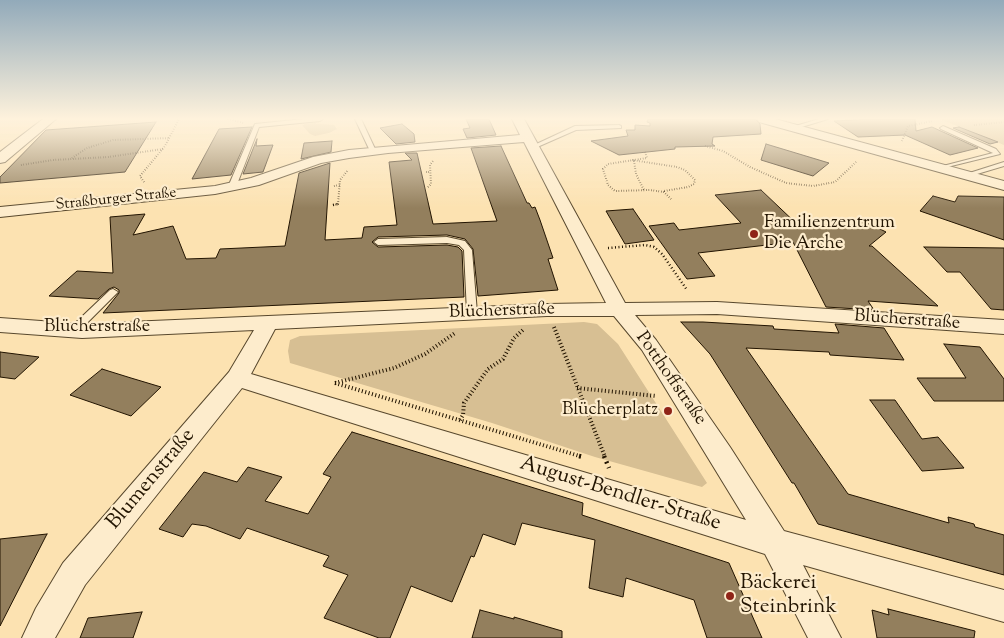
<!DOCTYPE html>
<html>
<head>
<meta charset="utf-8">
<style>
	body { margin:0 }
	canvas { display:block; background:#fce2b1 }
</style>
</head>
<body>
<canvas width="1004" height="638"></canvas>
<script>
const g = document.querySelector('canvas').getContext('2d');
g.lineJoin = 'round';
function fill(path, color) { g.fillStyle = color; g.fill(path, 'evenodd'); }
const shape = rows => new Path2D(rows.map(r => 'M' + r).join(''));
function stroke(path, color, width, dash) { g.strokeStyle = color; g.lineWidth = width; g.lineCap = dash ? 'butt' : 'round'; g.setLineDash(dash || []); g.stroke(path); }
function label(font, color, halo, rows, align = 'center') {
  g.font = font + ' "Sorts Mill Goudy",serif'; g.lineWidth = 4.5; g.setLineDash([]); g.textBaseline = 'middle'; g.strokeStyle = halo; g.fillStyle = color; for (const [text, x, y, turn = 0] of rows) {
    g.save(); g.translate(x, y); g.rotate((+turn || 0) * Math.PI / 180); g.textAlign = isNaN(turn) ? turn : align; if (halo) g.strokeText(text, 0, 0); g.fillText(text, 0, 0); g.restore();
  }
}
fill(shape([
	[940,119,1004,119,1004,145],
	[310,123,334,125,337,129,329,133,315,136,310,134,302,125],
	[584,322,597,324,618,344,707,483,702,487,595,457,492,423,290,363,288,351,290,340,300,336]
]), '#d7bf93');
const building = shape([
	[466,119,489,119,496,135,467,138,463,129,470,128,466,119],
	[648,119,755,119,760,124,761,134,713,137,712,144,715,146,675,147,675,149,619,155,591,141,628,136,626,130,635,130,635,125,650,126,650,123,647,122,648,119],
	[874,119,915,119,916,131,932,127,978,148,950,155,905,135,858,137,834,121,874,119],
	[156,122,125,172,0,183,0,177,46,130,156,122],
	[402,124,414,134,415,142,396,144,380,128,402,124],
	[252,127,231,175,192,179,219,129,252,127],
	[959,127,998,142,990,144,953,128,959,127],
	[257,139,256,146,273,145,263,172,243,174,257,139],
	[332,141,331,152,301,159,304,143,332,141],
	[766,144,829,163,813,176,761,160,766,144],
	[501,146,527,203,529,203,532,208,535,207,540,220,553,258,548,259,558,290,478,296,473,249,465,239,447,235,378,237,372,242,378,247,447,245,458,247,462,251,464,297,103,313,119,293,119,290,114,287,109,289,98,299,49,296,77,271,113,273,110,217,145,214,133,235,173,226,186,259,216,258,220,249,285,246,299,173,330,163,325,240,362,238,364,227,397,225,389,162,412,160,405,153,417,153,433,224,497,221,471,148,501,146],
	[761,190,800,227,862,220,886,232,869,246,872,246,938,306,868,301,874,310,826,307,793,242,698,253,715,276,687,279,649,226,674,223,679,230,741,223,715,195,761,190],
	[933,196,955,202,958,196,1004,197,1004,240,920,211,933,196],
	[633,209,654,240,625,244,606,211,633,209],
	[924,247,1004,248,1004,310,991,309,960,272,947,272,924,247],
	[681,322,703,322,773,326,774,329,839,333,835,324,884,328,904,360,830,355,829,352,746,348,848,494,949,523,948,517,974,524,975,527,1004,535,1004,575,818,524,794,483,792,483,710,354,681,322],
	[944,344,980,347,1004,379,1004,401,934,401,917,378,966,378,944,344],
	[0,352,39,357,15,379,0,377,0,352],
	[102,369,131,378,161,387,131,416,70,395,102,369],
	[870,400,895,400,922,439,938,437,964,468,922,471,870,400],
	[352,432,583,503,582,515,729,563,762,638,707,638,694,600,626,578,623,597,589,588,595,540,522,523,515,545,483,534,474,557,471,556,452,602,411,586,390,638,379,638,324,618,348,575,323,566,329,556,247,528,240,539,206,526,192,524,183,537,159,529,204,472,237,482,248,467,282,477,265,501,308,514,331,477,323,474,352,432],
	[47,534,0,626,0,539,47,534],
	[888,609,975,631,974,638,877,638,872,610,889,615,888,609],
	[480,610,514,619,514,617,562,631,562,638,472,638,480,610],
	[142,612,133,638,80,638,88,618,142,612]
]);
fill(building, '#937f5d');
stroke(building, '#221401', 1);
const lane = shape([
	[304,119,323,119,320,121,259,127,236,187,235,189,229,189,228,187,255,124,304,119],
	[355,119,361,119,376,151,375,152,370,151,355,119],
	[819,119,828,119,795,129,792,127,819,119],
	[619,125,621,126,621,128,576,130,535,148,530,147,575,126,619,125],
	[943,126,996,149,1000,154,939,169,939,167,993,153,941,129,940,128,943,126],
	[1004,162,1004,166,967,177,963,175,1004,162],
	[447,237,465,241,472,250,477,313,475,315,472,316,467,313,464,250,459,245,447,243,378,245,374,242,378,239,447,237],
	[113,289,118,292,78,332,70,332,69,330,70,328,110,290,113,289]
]);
const street = shape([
	[43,119,56,119,5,162,0,163,0,152,43,119],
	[512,119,524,119,625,303,717,302,1004,320,1004,334,717,314,635,315,656,340,730,447,784,531,1004,590,1004,622,803,565,841,638,808,638,765,554,242,388,85,585,55,638,22,638,36,608,63,563,229,372,254,330,82,338,0,332,0,318,82,324,547,304,606,303,524,142,388,153,349,158,321,163,259,185,215,194,0,217,0,207,215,186,251,178,313,157,349,150,520,135,512,119],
	[547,316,614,316,642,350,746,520,251,374,275,329,547,316],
	[757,119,775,119,1004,181,1004,190,759,122,757,119]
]);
stroke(lane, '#58482d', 2);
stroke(street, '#58482d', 2);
stroke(shape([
	[228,119,244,123],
	[974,125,1004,122],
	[902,141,908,126,933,121],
	[705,146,723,151,750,167,786,183,813,186,835,182,857,161],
	[645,152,647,158,608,164,603,169,608,185,615,191,650,190,664,192,671,199],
	[72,158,87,148,113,140,170,138],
	[632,160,677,167,685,170,695,180,694,184,688,187,664,191],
	[634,161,636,174,644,190],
	[21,165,53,160,108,157,163,149],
	[426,172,431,172],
	[144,182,140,176,165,146,179,119],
	[334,186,340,185],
	[428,187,431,184,430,165,433,161],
	[333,205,338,204,340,180,348,170]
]), '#221401', 2, [0.5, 2]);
stroke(shape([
	[333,205,338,204],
	[608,248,645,245,654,247,662,254,687,290]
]), '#221401', 2.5, [1, 2.5]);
stroke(shape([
	[554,327,605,457],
	[335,383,583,457],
	[335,383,394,368,425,354,455,333],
	[577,388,656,396],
	[460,420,463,415,464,403,488,369,503,359,514,338,524,329]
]), '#221401', 4, [1, 2.5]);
stroke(shape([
	[579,456,583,457],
	[604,456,609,468]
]), '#221401', 4.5, [2, 4]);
fill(lane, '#fdeccc');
fill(street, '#fdeccc');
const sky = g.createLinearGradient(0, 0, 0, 208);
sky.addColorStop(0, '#92aaba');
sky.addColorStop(0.57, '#fef2dc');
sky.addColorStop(1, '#fef2dc00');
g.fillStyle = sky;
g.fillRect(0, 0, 1004, 208);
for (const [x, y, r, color] of [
	[754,234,5,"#8f2418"],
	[668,411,5,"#8f2418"],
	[730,596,5,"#8f2418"]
]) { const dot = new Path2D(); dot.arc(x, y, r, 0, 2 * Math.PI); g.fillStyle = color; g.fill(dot); stroke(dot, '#fdeccc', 2); }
label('15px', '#221401', '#fdeccc', [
	["Straßburger Straße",116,200,-6]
]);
label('18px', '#221401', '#fdeccc', [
	["Familienzentrum",764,224],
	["Die Arche",764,245],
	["Blücherplatz",658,411,"right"]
], 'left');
label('18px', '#221401', '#fdeccc', [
	["Blücherstraße",502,312,-2],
	["Blücherstraße",907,321,4],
	["Blücherstraße",97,328],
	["Potthoffstraße",670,379,55]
]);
label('21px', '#221401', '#fdeccc', [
	["Blumenstraße",152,480,-50],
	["August-Bendler-Straße",620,495,17]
]);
label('21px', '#221401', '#fdeccc', [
	["Bäckerei",740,584],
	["Steinbrink",740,608]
], 'left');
</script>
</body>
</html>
